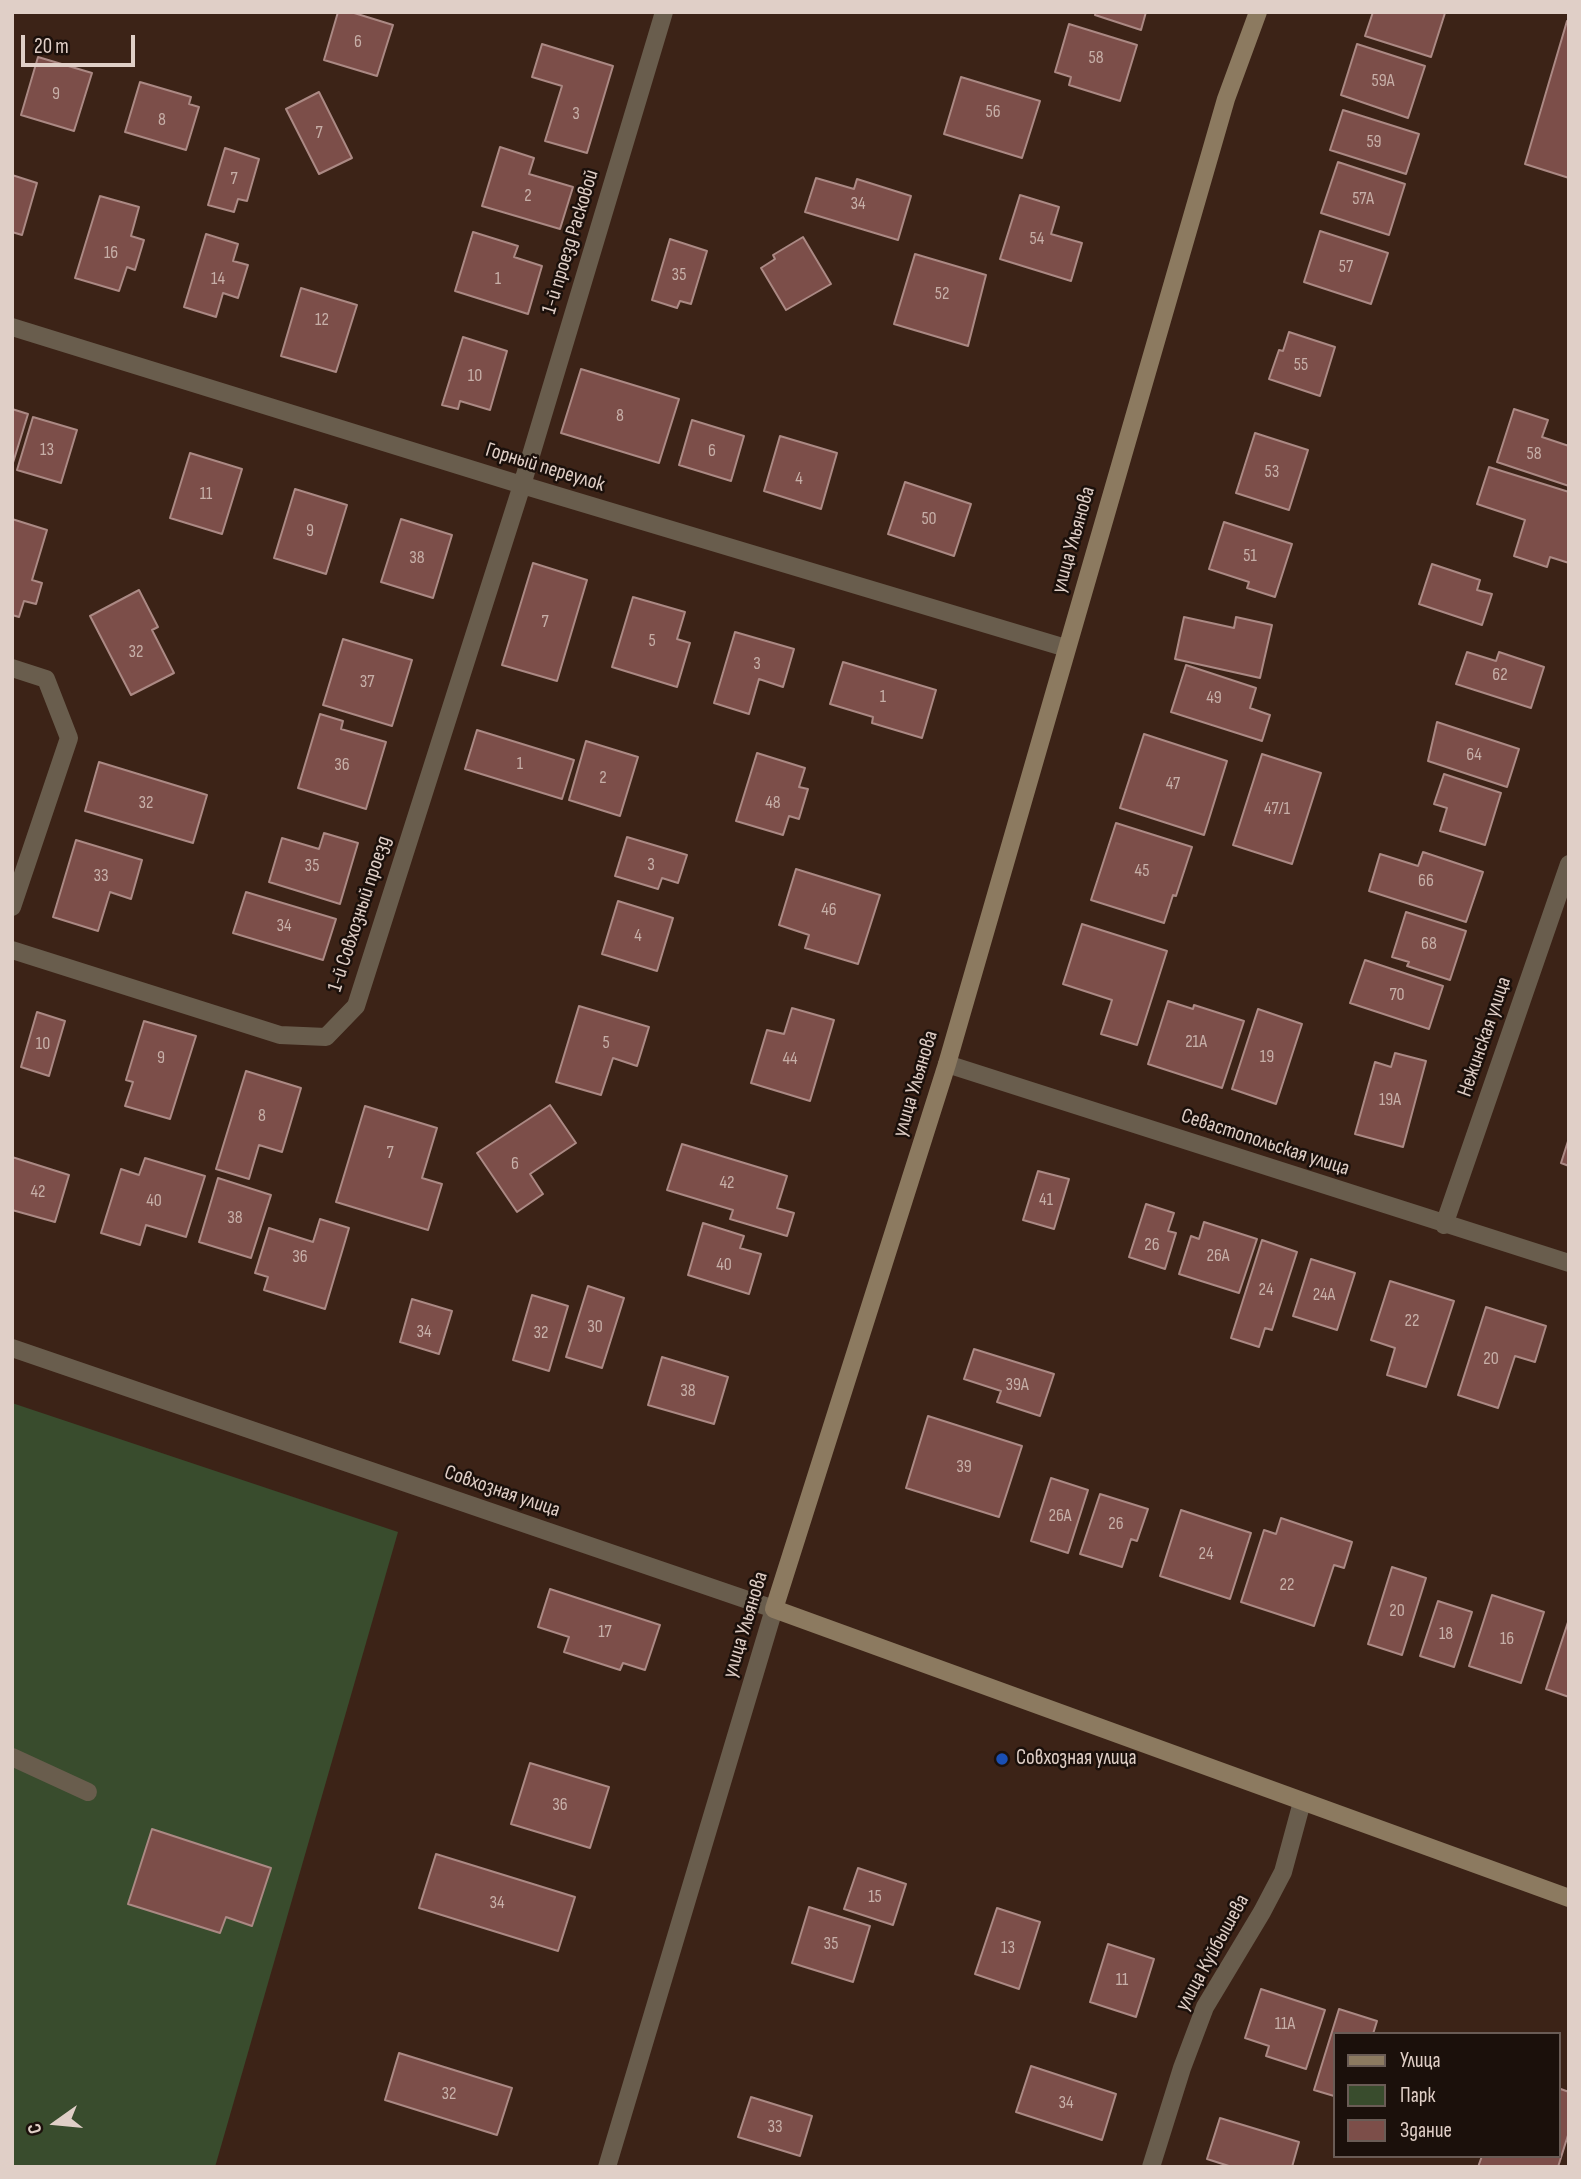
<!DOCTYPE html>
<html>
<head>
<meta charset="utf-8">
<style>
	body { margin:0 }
	#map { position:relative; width:1581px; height:2179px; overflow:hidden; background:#3c2317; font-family:"Sofia Sans Condensed",sans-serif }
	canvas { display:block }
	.frame { position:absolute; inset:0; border:14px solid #e0cfc7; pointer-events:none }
	.legend { position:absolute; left:1333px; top:2032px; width:228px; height:126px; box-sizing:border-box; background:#1b100b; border:2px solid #6a5c56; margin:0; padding:9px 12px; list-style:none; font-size:21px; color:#e0cfc7 }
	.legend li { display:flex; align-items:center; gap:14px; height:35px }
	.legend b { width:35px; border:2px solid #6a5c56 }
	.north { position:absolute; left:21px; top:2088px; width:70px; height:70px; -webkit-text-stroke:5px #1b100b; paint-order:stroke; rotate:255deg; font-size:19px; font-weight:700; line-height:28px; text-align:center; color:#e0cfc7 }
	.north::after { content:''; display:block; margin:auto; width:24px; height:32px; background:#e0cfc7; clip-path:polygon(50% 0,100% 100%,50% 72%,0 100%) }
	.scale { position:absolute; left:21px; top:35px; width:114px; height:32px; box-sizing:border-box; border:4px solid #e0cfc7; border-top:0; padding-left:9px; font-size:21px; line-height:24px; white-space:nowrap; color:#e0cfc7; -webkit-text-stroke:5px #1b100b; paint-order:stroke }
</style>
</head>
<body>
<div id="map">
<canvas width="1581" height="2179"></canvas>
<div class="frame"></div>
<ul class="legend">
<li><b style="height:9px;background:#8c7a60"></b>Улица</li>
<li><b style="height:19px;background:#394c2d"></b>Парк</li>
<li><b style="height:19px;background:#7c4e49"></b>Здание</li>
</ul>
<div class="north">С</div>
<div class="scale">20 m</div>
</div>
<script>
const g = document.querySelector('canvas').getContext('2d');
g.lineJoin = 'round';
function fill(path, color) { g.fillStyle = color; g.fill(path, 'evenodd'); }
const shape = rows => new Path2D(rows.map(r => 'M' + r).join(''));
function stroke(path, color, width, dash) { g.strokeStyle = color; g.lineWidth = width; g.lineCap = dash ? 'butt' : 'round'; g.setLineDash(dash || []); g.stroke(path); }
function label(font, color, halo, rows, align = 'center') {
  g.font = font + ' "Sofia Sans Condensed",sans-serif'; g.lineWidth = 5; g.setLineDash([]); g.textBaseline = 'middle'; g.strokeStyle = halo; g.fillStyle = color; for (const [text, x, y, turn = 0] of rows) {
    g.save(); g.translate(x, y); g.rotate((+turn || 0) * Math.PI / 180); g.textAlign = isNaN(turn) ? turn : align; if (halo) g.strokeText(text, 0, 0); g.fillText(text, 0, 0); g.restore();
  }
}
fill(shape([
	[12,1403,398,1532,215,2167,12,2167]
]), '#394c2d');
const building = shape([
	[338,12,351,12,393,25,377,76,324,60,338,12],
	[1096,12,1146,12,1141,30,1095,15,1096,12],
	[1373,12,1445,13,1431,57,1365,36,1373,12],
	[1567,21,1569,22,1569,178,1525,164,1567,21],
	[1069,24,1137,45,1120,101,1069,85,1071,77,1055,72,1069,24],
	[542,44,613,66,587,153,545,141,562,86,532,77,542,44],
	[1357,44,1425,66,1408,118,1341,95,1357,44],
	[38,57,92,73,74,131,21,115,38,57],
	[961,77,1040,101,1022,158,944,134,961,77],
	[140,82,191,97,189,104,199,107,186,150,125,132,140,82],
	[319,92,352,158,319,174,286,109,319,92],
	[1343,110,1419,134,1406,174,1330,150,1343,110],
	[500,147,534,158,529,174,573,187,560,229,482,206,500,147],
	[225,148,259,159,247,201,238,199,234,212,208,205,225,148],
	[1338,162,1405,184,1389,235,1321,213,1338,162],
	[12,175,37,183,22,235,12,232,12,175],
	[816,178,854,189,857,179,911,196,898,240,805,212,816,178],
	[1020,195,1059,207,1051,234,1082,243,1071,281,1000,259,1020,195],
	[100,196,139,207,131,236,144,240,135,270,127,267,119,291,75,278,100,196],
	[1320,231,1388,253,1371,304,1304,282,1320,231],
	[473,232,518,246,514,257,542,266,528,314,455,291,473,232],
	[206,234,238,244,233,261,248,265,238,298,223,293,216,317,184,307,206,234],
	[803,237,831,284,786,310,761,268,775,259,773,255,803,237],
	[670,239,707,251,691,304,680,301,677,308,652,300,670,239],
	[915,254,986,275,968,346,894,324,915,254],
	[301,288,357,305,336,372,281,356,301,288],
	[1289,332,1335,347,1320,396,1269,379,1279,350,1283,351,1289,332],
	[463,337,507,351,490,410,460,401,458,409,442,405,463,337],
	[581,369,679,399,659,463,561,433,581,369],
	[12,409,28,414,12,466,12,409],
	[1514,409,1548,420,1542,437,1569,446,1569,486,1497,462,1514,409],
	[33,417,77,430,61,483,17,470,33,417],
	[692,420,744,436,731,481,679,465,692,420],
	[1255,433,1308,450,1289,510,1236,493,1255,433],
	[780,436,837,453,821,509,764,491,780,436],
	[190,453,242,469,222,534,170,518,190,453],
	[1489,467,1569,492,1569,563,1550,557,1547,567,1514,556,1525,520,1477,504,1489,467],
	[905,482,971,504,954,556,888,534,905,482],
	[295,489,347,505,326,574,274,558,295,489],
	[12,519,47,530,32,580,42,583,36,604,24,601,19,617,12,615,12,519],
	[401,519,452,535,433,598,381,582,401,519],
	[1224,522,1292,544,1275,597,1247,588,1249,582,1209,569,1224,522],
	[533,563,587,580,557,681,502,665,533,563],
	[1432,564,1480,580,1477,590,1492,594,1482,625,1419,604,1432,564],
	[139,590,158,627,152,630,174,673,131,695,90,616,139,590],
	[633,597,685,612,677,639,690,643,677,687,612,667,633,597],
	[1184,617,1234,628,1236,617,1272,625,1260,678,1175,659,1184,617],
	[735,632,794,649,783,687,759,679,749,714,714,703,735,632],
	[343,639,412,660,392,726,323,705,343,639],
	[1467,652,1496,661,1499,652,1544,667,1531,708,1456,684,1467,652],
	[843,662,936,690,922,738,872,723,873,717,830,704,843,662],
	[1186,665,1256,688,1250,708,1270,715,1262,741,1171,712,1186,665],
	[320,714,343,721,341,729,386,742,366,809,298,788,320,714],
	[1437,722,1519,749,1507,787,1428,761,1437,722],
	[477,730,574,760,562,799,465,769,477,730],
	[1144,734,1227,761,1204,835,1120,808,1144,734],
	[586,741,638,757,620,816,569,800,586,741],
	[757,753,805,768,799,787,808,789,799,819,789,816,783,835,736,821,757,753],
	[1262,754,1321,773,1292,864,1233,845,1262,754],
	[99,762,207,795,193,843,85,811,99,762],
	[1444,774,1501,793,1485,845,1440,831,1447,808,1434,804,1444,774],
	[1116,823,1192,847,1176,896,1173,895,1164,923,1091,900,1116,823],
	[324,833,358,843,340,904,269,882,282,838,319,849,324,833],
	[627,837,687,855,678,883,662,878,658,889,615,876,627,837],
	[76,840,142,860,131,899,110,892,98,931,53,917,76,840],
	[1423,852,1483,872,1466,922,1369,891,1380,854,1418,866,1423,852],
	[796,869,880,895,858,964,805,948,809,935,779,925,796,869],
	[246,892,336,919,323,960,233,933,246,892],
	[618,901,673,918,657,971,602,954,618,901],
	[1406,912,1466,931,1450,980,1407,966,1409,962,1392,957,1406,912],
	[1082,924,1167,951,1137,1045,1101,1034,1112,1000,1063,984,1082,924],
	[1365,960,1443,986,1429,1029,1350,1003,1365,960],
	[1168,1001,1193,1009,1194,1005,1244,1021,1222,1088,1148,1064,1168,1001],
	[579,1006,649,1027,637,1066,613,1058,601,1095,556,1082,579,1006],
	[792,1008,834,1020,810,1101,751,1083,767,1030,784,1034,792,1008],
	[1258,1009,1302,1024,1276,1104,1232,1089,1258,1009],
	[37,1012,65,1021,49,1076,21,1067,37,1012],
	[144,1021,196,1036,170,1119,125,1106,133,1082,126,1080,144,1021],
	[1395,1053,1426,1061,1403,1147,1355,1134,1375,1062,1391,1067,1395,1053],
	[246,1071,301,1088,282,1152,259,1145,249,1179,216,1169,246,1071],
	[550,1105,576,1143,530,1174,543,1194,517,1212,477,1153,550,1105],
	[365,1106,437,1128,422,1178,442,1184,428,1230,336,1202,365,1106],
	[1569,1138,1569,1166,1561,1163,1569,1138],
	[682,1144,787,1176,777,1208,794,1213,787,1236,730,1219,733,1210,667,1190,682,1144],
	[12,1157,69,1175,55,1222,12,1210,12,1157],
	[145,1158,205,1176,186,1237,146,1225,140,1245,101,1233,121,1169,139,1175,145,1158],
	[1038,1171,1069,1179,1054,1229,1023,1220,1038,1171],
	[218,1178,271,1195,251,1258,199,1242,218,1178],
	[1146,1204,1174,1213,1168,1231,1176,1233,1165,1269,1129,1257,1146,1204],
	[320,1219,349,1228,325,1309,264,1290,268,1277,255,1273,269,1228,313,1242,320,1219],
	[1204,1222,1257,1239,1239,1293,1179,1274,1191,1236,1199,1239,1204,1222],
	[703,1223,744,1236,740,1248,761,1254,749,1294,688,1275,703,1223],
	[1262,1240,1297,1252,1272,1330,1265,1328,1259,1347,1231,1338,1262,1240],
	[1311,1259,1355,1273,1337,1330,1293,1316,1311,1259],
	[1390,1281,1454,1301,1426,1387,1387,1375,1395,1348,1371,1340,1390,1281],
	[588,1286,624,1298,602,1368,566,1357,588,1286],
	[532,1295,568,1306,549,1371,513,1360,532,1295],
	[412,1299,452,1311,439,1354,400,1342,412,1299],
	[1486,1307,1546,1326,1535,1362,1515,1356,1498,1408,1458,1395,1486,1307],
	[974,1349,1054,1374,1040,1416,997,1402,1001,1391,964,1379,974,1349],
	[662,1357,728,1377,714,1424,648,1405,662,1357],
	[928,1416,1022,1446,999,1517,906,1488,928,1416],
	[1051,1478,1088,1490,1068,1553,1031,1541,1051,1478],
	[1100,1494,1148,1509,1137,1541,1131,1539,1122,1567,1080,1554,1100,1494],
	[1181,1510,1251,1533,1230,1599,1160,1576,1181,1510],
	[1281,1518,1352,1542,1344,1568,1334,1565,1314,1626,1241,1602,1264,1530,1276,1534,1281,1518],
	[1392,1567,1426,1578,1402,1655,1368,1644,1392,1567],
	[550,1589,660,1625,645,1670,623,1663,620,1670,564,1652,569,1637,538,1627,550,1589],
	[1492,1595,1544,1612,1521,1683,1469,1666,1492,1595],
	[1438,1601,1472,1612,1454,1667,1420,1656,1438,1601],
	[1569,1619,1569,1697,1546,1689,1569,1619],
	[530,1763,609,1787,590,1848,511,1824,530,1763],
	[152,1829,271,1868,252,1926,226,1917,220,1933,128,1904,152,1829],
	[436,1854,575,1897,558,1951,419,1908,436,1854],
	[858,1868,906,1884,893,1925,844,1909,858,1868],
	[809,1907,870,1926,853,1982,792,1963,809,1907],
	[997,1908,1040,1922,1019,1989,975,1974,997,1908],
	[1108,1944,1154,1959,1136,2017,1090,2002,1108,1944],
	[1261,1989,1325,2010,1306,2069,1266,2056,1269,2046,1245,2038,1261,1989],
	[1339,2009,1377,2021,1373,2034,1334,2034,1334,2096,1314,2090,1339,2009],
	[399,2053,512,2088,497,2135,385,2100,399,2053],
	[1031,2066,1116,2094,1102,2140,1016,2112,1031,2066],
	[1558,2088,1569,2092,1569,2132,1558,2167,1478,2167,1482,2156,1558,2156,1558,2088],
	[751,2097,812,2116,800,2156,738,2137,751,2097],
	[1220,2118,1299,2142,1292,2167,1232,2167,1207,2159,1220,2118]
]);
fill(building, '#7c4e49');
stroke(building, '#ab8984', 2);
stroke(shape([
	[12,668,46,679,69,738,12,907],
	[12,1757,88,1792]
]), '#695d4d', 18);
stroke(shape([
	[12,327,522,485,1066,648],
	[12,950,280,1035,326,1037,356,1006,522,485,664,12],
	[947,1064,1569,1263],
	[1444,1225,1569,864],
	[12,1348,774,1609,607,2167],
	[1151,2167,1182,2068,1205,2007,1262,1912,1283,1872,1302,1802]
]), '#695d4d', 18);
stroke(shape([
	[1258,12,1226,99,947,1064,774,1609,1569,1898]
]), '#8c7a60', 18);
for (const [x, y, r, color] of [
	[1002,1759,7,"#1a4fb4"]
]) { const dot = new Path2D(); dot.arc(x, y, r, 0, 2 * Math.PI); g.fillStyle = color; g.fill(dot); stroke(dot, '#1b100b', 2.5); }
label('18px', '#c7afa8', null, [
	["6",358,42],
	["58",1096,58],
	["59А",1383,81],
	["9",56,94],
	["56",993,112],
	["3",576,114],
	["8",162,120],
	["7",319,133],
	["59",1374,142],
	["7",234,179],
	["2",528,196],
	["57А",1363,199],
	["34",858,204],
	["54",1037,239],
	["16",111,253],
	["57",1346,267],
	["35",679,275],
	["14",218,279],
	["1",498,279],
	["52",942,294],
	["12",322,320],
	["55",1301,365],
	["10",475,376],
	["8",620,416],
	["13",47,450],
	["6",712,451],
	["58",1534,454],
	["53",1272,472],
	["4",799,479],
	["11",206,494],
	["50",929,519],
	["9",310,531],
	["51",1250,556],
	["38",417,558],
	["7",545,622],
	["5",652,641],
	["32",136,652],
	["3",757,664],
	["62",1500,675],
	["37",367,682],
	["1",883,697],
	["49",1214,698],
	["64",1474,755],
	["1",520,764],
	["36",342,765],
	["2",603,778],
	["47",1173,784],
	["32",146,803],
	["48",773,803],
	["47/1",1277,809],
	["3",651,865],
	["35",312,866],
	["45",1142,871],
	["33",101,876],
	["66",1426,881],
	["46",829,910],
	["34",284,926],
	["4",638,936],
	["68",1429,944],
	["70",1397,995],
	["21А",1196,1042],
	["5",606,1043],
	["10",43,1044],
	["19",1267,1057],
	["9",161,1058],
	["44",790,1059],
	["19А",1390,1100],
	["8",262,1116],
	["7",390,1153],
	["6",515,1164],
	["42",727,1183],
	["42",38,1192],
	["41",1046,1200],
	["40",154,1201],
	["38",235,1218],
	["26",1152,1245],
	["26А",1218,1256],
	["36",300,1257],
	["40",724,1265],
	["24",1266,1290],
	["24А",1324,1295],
	["22",1412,1321],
	["30",595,1327],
	["34",424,1332],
	["32",541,1333],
	["20",1491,1359],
	["39А",1017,1385],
	["38",688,1391],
	["39",964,1467],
	["26А",1060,1516],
	["26",1116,1524],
	["24",1206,1554],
	["22",1287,1585],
	["20",1397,1611],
	["17",605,1632],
	["18",1446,1634],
	["16",1507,1639],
	["36",560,1805],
	["15",875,1897],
	["34",497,1903],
	["35",831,1944],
	["13",1008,1948],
	["11",1122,1980],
	["11А",1285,2024],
	["32",449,2094],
	["34",1066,2103],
	["33",775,2127]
]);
label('21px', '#e0cfc7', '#1b100b', [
	["1-й проезд Расковой",571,242,-73],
	["Горный переулок",545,468,17],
	["улица Ульянова",1074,540,-74],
	["1-й Совхозный проезд",360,914,-72],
	["Нежинская улица",1485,1037,-71],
	["улица Ульянова",916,1084,-73],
	["Севастопольская улица",1265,1143,18],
	["Совхозная улица",502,1492,19],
	["улица Ульянова",746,1625,-73],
	["улица Куйбышева",1213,1953,-61]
]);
label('21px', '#e0cfc7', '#1b100b', [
	["Совхозная улица",1016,1759]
], 'left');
</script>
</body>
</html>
